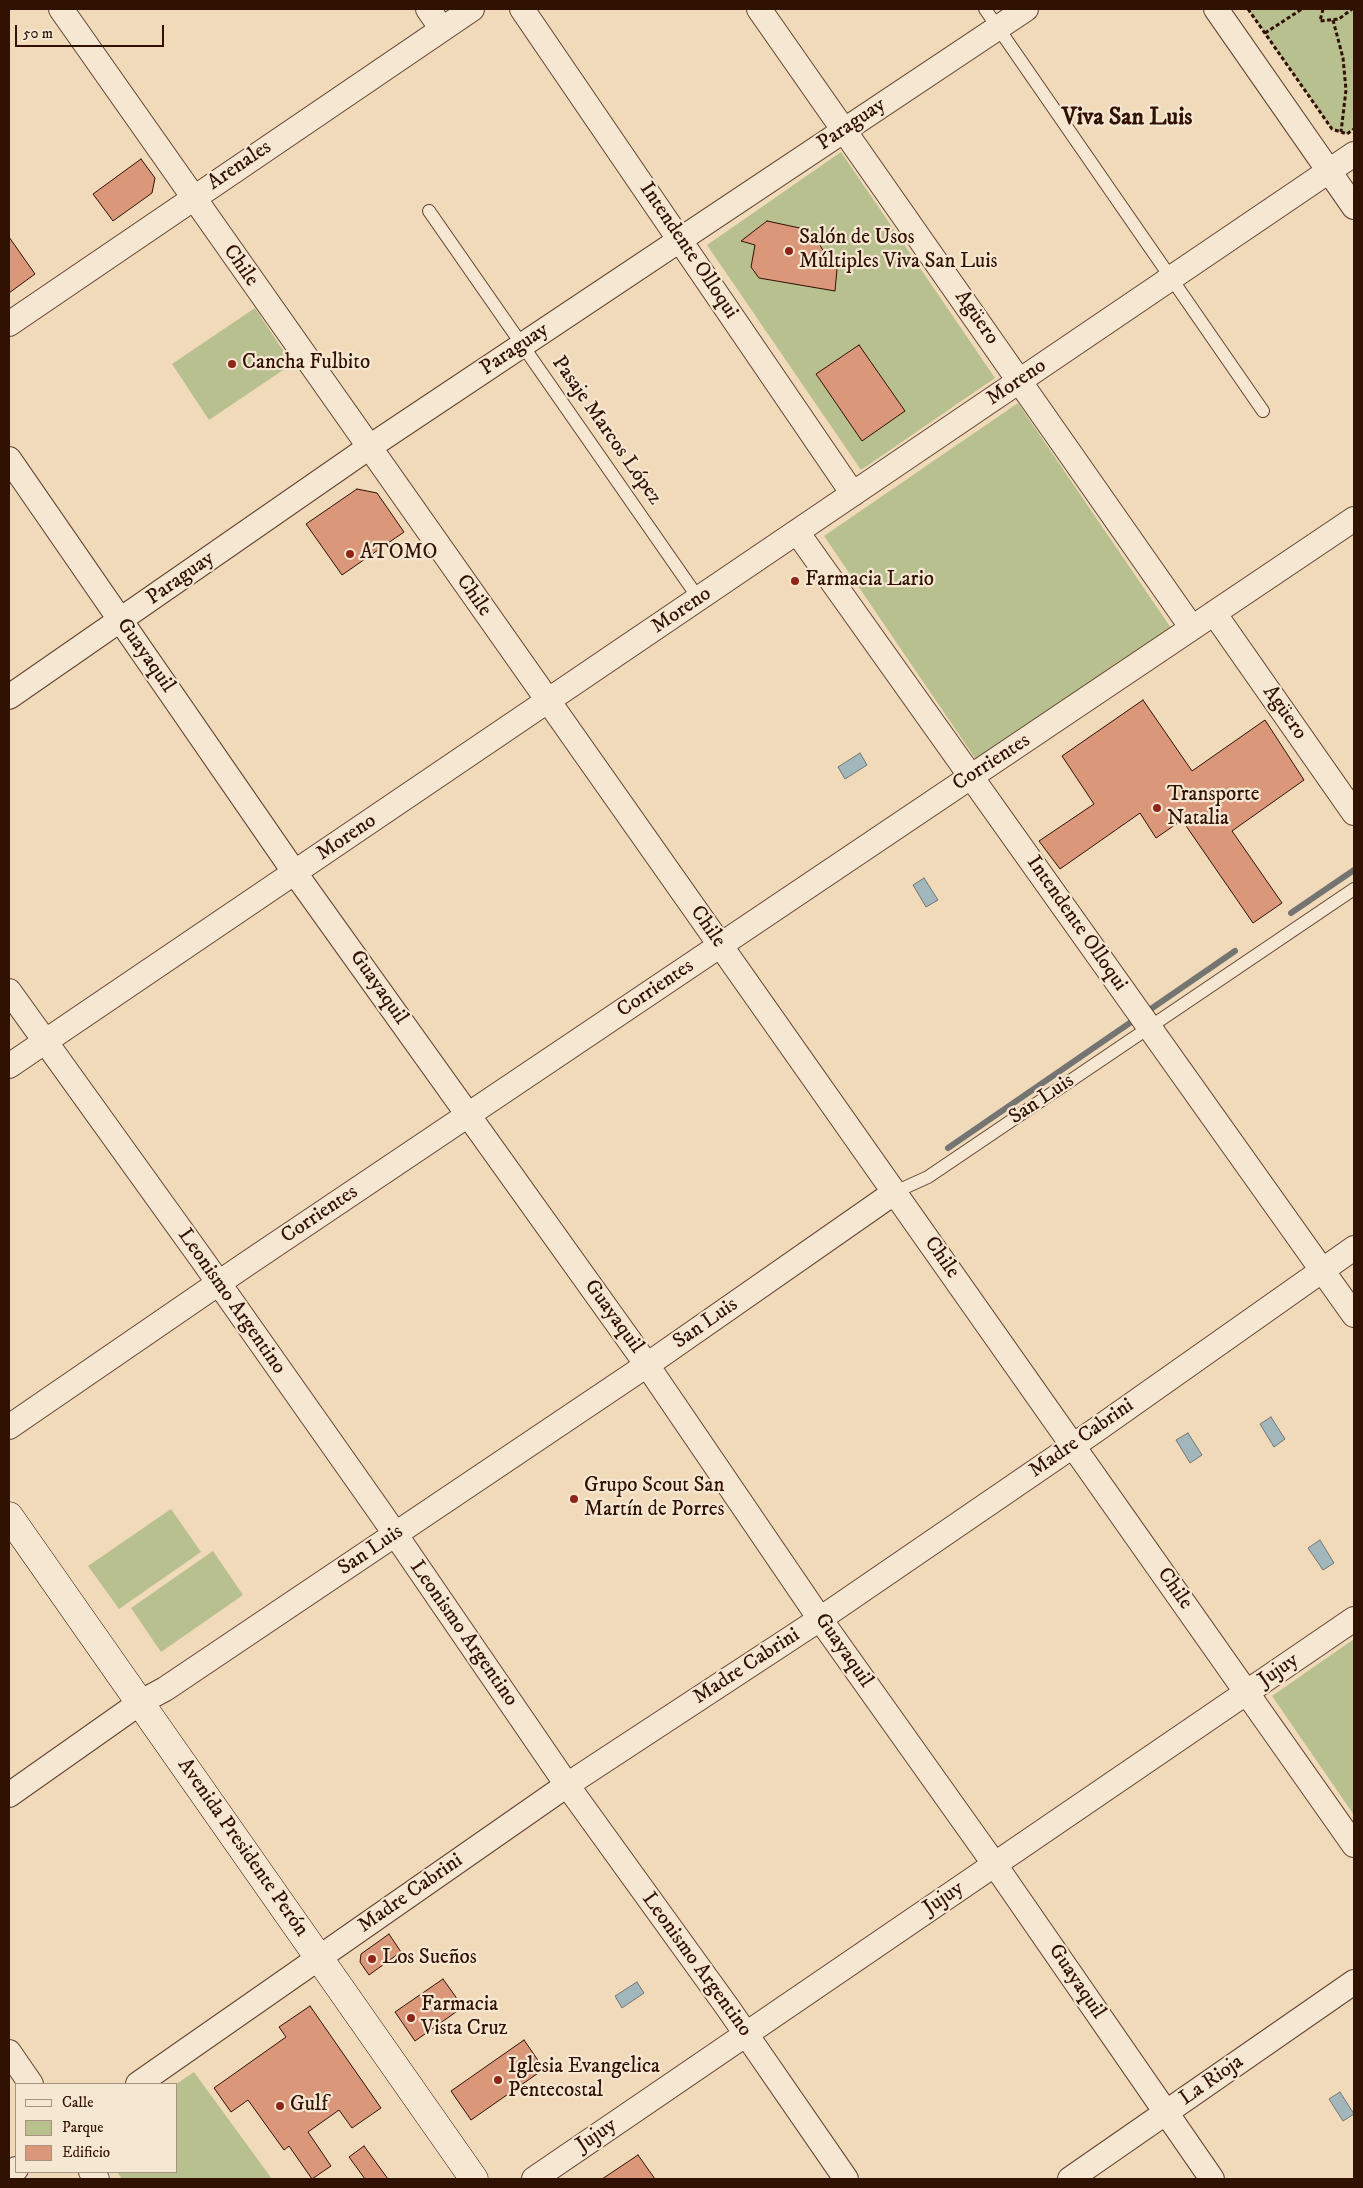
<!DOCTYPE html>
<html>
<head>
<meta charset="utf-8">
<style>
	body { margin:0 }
	#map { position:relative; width:1363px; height:2188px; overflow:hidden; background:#f1daba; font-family:"IM FELL DW Pica",serif }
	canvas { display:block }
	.frame { position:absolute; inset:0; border:10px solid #301102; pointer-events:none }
	.legend { position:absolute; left:15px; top:2083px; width:162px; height:90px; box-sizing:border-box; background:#f6e7d2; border:1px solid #a7917f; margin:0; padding:6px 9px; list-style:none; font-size:15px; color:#301102 }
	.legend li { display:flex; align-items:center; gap:10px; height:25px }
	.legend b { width:25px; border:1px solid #a7917f }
	.scale { position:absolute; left:15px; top:25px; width:149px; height:22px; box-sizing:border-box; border:2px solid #301102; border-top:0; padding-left:6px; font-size:15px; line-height:18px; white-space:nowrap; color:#301102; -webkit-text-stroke:4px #f6e7d2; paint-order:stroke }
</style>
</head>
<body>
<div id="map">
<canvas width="1363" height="2188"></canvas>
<div class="frame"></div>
<ul class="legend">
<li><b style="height:6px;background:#f6e7d2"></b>Calle</li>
<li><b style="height:14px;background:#b9c090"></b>Parque</li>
<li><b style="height:14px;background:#db977a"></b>Edificio</li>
</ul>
<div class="scale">50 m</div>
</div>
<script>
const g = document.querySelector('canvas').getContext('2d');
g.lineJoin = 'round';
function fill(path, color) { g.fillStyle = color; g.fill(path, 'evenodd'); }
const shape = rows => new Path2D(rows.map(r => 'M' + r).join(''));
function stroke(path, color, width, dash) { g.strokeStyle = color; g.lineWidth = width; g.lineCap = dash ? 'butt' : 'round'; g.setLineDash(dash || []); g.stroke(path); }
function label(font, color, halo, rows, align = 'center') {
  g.font = font + ' "IM FELL DW Pica",serif'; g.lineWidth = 4.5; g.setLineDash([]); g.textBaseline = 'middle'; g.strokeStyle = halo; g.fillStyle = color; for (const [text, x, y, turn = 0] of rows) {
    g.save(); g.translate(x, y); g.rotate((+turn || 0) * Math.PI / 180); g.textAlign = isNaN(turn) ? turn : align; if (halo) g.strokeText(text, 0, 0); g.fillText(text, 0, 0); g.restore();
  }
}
fill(shape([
	[1248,9,1354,9,1354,129,1347,134,1332,129],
	[841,152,995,378,861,470,707,245],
	[255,308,292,364,209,420,172,364],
	[1018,403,1171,628,977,761,824,536],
	[171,1509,201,1552,119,1609,88,1566],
	[213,1551,243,1595,161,1652,131,1608],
	[1354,1639,1354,1815,1272,1696],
	[194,2072,210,2094,272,2179,122,2179,117,2172,176,2172,176,2084]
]), '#b9c090');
const water = shape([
	[860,753,867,765,845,779,838,767,860,753],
	[924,878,938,900,926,907,913,885,924,878],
	[1271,1417,1285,1439,1274,1447,1260,1424,1271,1417],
	[1188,1433,1202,1455,1190,1463,1176,1440,1188,1433],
	[1320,1540,1334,1563,1323,1570,1308,1548,1320,1540],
	[637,1982,644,1993,622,2008,615,1996,637,1982],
	[1340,2092,1354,2114,1343,2121,1329,2099,1340,2092]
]);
fill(water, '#a1b7bc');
stroke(water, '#747572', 1);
stroke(shape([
	[1291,913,1354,870],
	[1145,1013,1235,951],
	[948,1148,1137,1018]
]), '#747572', 6);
const building = shape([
	[141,159,155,178,152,193,113,221,93,194,141,159],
	[767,221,809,230,807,240,818,242,827,257,838,258,835,291,759,278,751,267,755,245,741,241,767,221],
	[9,237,35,274,9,293,9,237],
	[859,345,905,411,862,441,816,374,859,345],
	[357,489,377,493,404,532,342,575,306,524,357,489],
	[1143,700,1192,771,1265,720,1304,780,1232,831,1282,903,1253,923,1182,820,1156,838,1140,813,1060,869,1039,841,1094,804,1062,756,1143,700],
	[389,1934,401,1952,369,1975,360,1962,361,1954,389,1934],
	[443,1979,463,2007,415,2041,395,2012,443,1979],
	[310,2006,381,2108,352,2128,339,2110,308,2132,331,2166,312,2179,289,2146,284,2150,248,2100,231,2112,214,2088,286,2037,279,2027,310,2006],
	[524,2040,544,2069,471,2120,451,2091,524,2040],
	[364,2146,388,2179,365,2179,349,2157,364,2146],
	[638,2155,655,2179,602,2179,638,2155]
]);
fill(building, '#db977a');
stroke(building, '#301102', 1);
const service = shape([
	[985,9,1263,411],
	[429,211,699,599],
	[895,1192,928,1177,1354,889]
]);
const minor = shape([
	[61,9,1354,1845],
	[428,9,442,29],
	[522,9,853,494],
	[759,9,1192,628],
	[1216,9,1354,207],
	[9,324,472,9],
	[9,459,295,873,647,1365,820,1619,995,1865,1212,2179],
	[797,532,1354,1315],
	[1214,613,1354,813],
	[9,697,368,448,1026,9],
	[9,991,201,1258,380,1512,567,1785,728,2008,846,2179],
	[9,1066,1354,154],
	[9,1427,245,1265,1354,519],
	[9,1795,141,1702,165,1689,647,1365,895,1192],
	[9,2052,31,2084],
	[138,2084,567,1785,820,1619,1096,1430,1354,1248],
	[91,2172,97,2179],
	[9,2174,16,2169],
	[534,2179,1354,1619],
	[1070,2179,1354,1982]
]);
const secondary = shape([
	[9,1516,474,2179]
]);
stroke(service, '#604330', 14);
stroke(minor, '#604330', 26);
stroke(secondary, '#301102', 29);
stroke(shape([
	[1248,9,1332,129,1347,134,1354,129],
	[1323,9,1320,21,1339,19,1352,9],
	[1333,20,1343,58,1346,90,1341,132],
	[1265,33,1302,9]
]), '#301102', 3, [4, 2.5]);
stroke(service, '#f6e7d2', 12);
stroke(minor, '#f6e7d2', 24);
stroke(secondary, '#f6e7d2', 28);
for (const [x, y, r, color] of [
	[789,251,5,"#8f2418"],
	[232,364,5,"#8f2418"],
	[350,554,5,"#8f2418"],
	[795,581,5,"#8f2418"],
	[1157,808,5,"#8f2418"],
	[574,1499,5,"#8f2418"],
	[372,1959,5,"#8f2418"],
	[411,2018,5,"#8f2418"],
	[498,2080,5,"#8f2418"],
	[280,2106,5,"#8f2418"]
]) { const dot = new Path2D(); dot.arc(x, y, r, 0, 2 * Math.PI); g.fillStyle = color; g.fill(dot); stroke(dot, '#f6e7d2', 2); }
label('21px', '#301102', '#f6e7d2', [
	["Paraguay",852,125,-34],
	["Arenales",240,166,-34],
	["Intendente Olloqui",688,251,56],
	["Chile",240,266,55],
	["Agüero",976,318,55],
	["Paraguay",515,350,-34],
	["Moreno",1017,383,-34],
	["Pasaje Marcos López",606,431,55],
	["Paraguay",181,579,-35],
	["Chile",473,596,55],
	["Moreno",682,611,-34],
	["Guayaquil",145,656,55],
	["Agüero",1284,713,55],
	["Corrientes",992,763,-33],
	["Moreno",347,838,-34],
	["Intendente Olloqui",1076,924,55],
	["Chile",707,927,55],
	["Guayaquil",378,988,55],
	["Corrientes",656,989,-34],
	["San Luis",1042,1100,-34],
	["Corrientes",320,1215,-34],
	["Chile",941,1258,55],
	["Leonismo Argentino",231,1302,55],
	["Guayaquil",613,1317,54],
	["San Luis",706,1324,-35],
	["Madre Cabrini",1082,1439,-35],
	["San Luis",371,1551,-34],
	["Chile",1174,1589,55],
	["Leonismo Argentino",463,1634,55],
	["Guayaquil",843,1651,55],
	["Madre Cabrini",747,1667,-33],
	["Jujuy",1279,1671,-35],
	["Avenida Presidente Perón",242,1848,55],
	["Madre Cabrini",411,1894,-35],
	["Jujuy",944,1899,-34],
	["Leonismo Argentino",696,1965,54],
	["Guayaquil",1076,1982,56],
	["La Rioja",1212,2081,-35],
	["Jujuy",597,2136,-34]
]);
label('21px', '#301102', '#f6e7d2', [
	["Salón de Usos",799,239],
	["Múltiples Viva San Luis",799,263],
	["Cancha Fulbito",242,364],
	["ATOMO",360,554],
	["Farmacia Lario",805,581],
	["Transporte",1167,796],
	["Natalia",1167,820],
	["Grupo Scout San",584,1487],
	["Martín de Porres",584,1511],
	["Los Sueños",382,1959],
	["Farmacia",421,2006],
	["Vista Cruz",421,2030],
	["Iglesia Evangelica",508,2068],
	["Pentecostal",508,2092],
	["Gulf",290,2106]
], 'left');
label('bold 24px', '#301102', '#f6e7d2', [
	["Viva San Luis",1127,119]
]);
</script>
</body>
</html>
